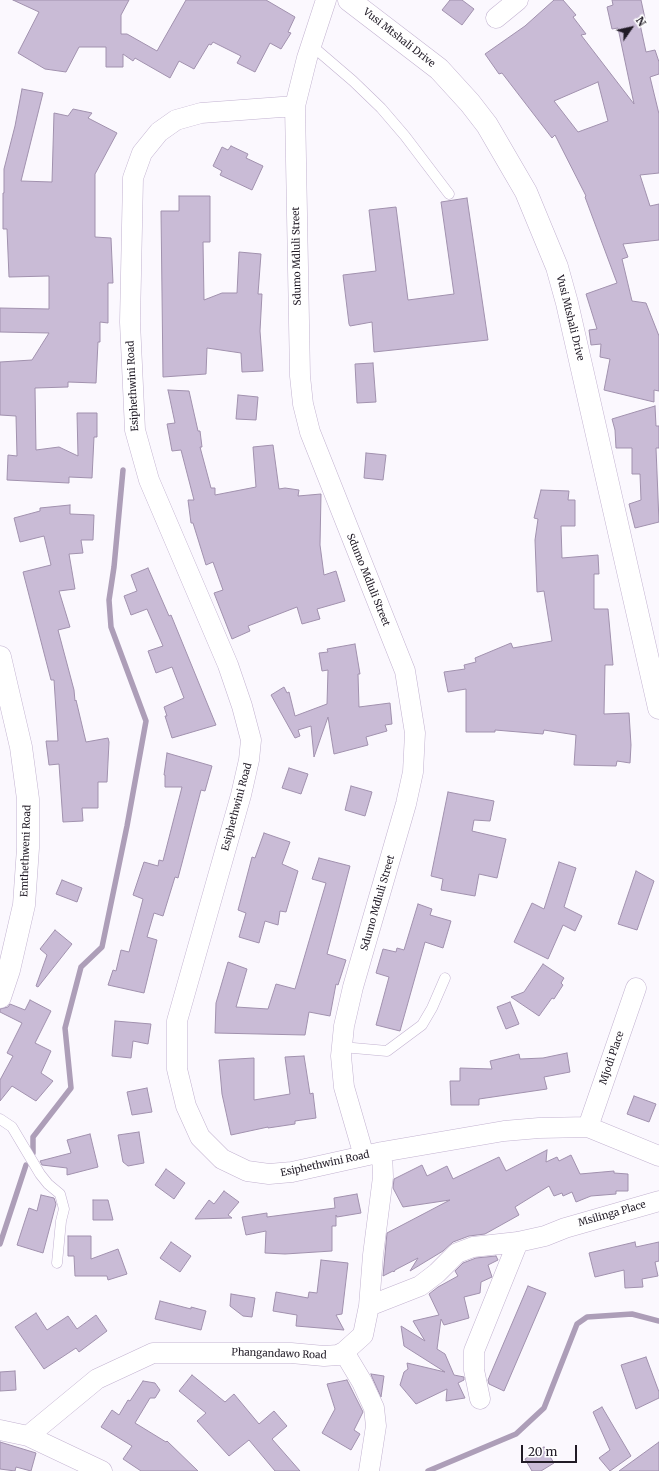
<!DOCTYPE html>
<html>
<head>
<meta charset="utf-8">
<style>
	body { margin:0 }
	#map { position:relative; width:659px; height:1471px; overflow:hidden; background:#fbf8fe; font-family:Merriweather,serif }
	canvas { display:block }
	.north { position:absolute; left:611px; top:8px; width:40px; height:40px; -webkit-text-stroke:3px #fff; paint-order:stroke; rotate:56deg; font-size:11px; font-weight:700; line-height:16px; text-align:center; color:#211b26 }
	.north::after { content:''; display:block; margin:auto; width:14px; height:18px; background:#211b26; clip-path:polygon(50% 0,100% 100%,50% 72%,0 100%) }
	.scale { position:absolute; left:521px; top:1445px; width:56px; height:18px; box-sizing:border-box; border:2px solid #211b26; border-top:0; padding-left:5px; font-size:12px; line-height:14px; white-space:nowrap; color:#211b26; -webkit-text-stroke:3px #fff; paint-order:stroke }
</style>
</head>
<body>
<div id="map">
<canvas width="659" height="1471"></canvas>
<div class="north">N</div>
<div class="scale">20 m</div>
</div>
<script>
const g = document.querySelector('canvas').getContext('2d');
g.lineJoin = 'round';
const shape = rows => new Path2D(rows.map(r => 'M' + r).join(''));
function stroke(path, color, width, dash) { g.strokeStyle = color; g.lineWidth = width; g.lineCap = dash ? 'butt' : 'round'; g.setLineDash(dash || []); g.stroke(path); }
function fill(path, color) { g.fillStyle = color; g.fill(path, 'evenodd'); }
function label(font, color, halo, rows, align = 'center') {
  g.font = font + ' Merriweather,serif'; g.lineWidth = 3; g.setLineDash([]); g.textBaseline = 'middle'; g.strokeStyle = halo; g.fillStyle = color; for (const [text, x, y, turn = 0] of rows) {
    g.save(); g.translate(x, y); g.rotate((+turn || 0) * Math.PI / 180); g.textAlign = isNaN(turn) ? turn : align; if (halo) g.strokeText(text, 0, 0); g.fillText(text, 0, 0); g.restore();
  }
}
stroke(shape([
	[33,1153,33,1137,71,1088,65,1028,81,967,102,947,127,826,146,721,111,627,109,600,114,567,123,470],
	[0,1244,26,1165],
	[428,1471,516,1434,544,1408,577,1324,587,1317,632,1314,659,1321]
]), '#ad9eb8', 5.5);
const building = shape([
	[13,0,129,0,121,15,121,34,127,34,157,51,186,0,266,0,295,17,288,32,291,33,281,49,270,43,255,72,237,63,241,56,213,42,211,45,209,44,194,69,179,61,170,78,135,58,133,61,123,54,123,67,106,67,106,47,79,47,66,72,45,69,18,53,39,12,13,0],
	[450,0,462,0,474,9,462,25,442,10,450,0],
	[554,0,563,0,576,15,573,17,586,34,581,35,634,104,618,28,612,29,607,7,613,5,612,0,641,0,646,23,640,24,646,52,655,50,659,62,659,74,650,77,659,114,659,173,640,175,650,206,659,204,659,240,623,244,628,257,622,259,632,301,646,303,659,336,659,391,654,390,654,402,604,390,610,359,600,357,601,344,591,345,589,330,597,329,586,294,617,283,585,197,586,196,555,135,552,138,502,73,499,74,485,54,525,26,554,0],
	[598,82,608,121,578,132,554,101,598,82],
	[22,89,43,93,21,181,52,182,54,113,68,116,73,109,92,113,88,118,117,133,95,174,95,237,111,238,113,283,108,283,108,323,100,322,100,342,98,342,96,383,68,382,68,387,35,388,36,450,59,447,78,456,77,413,97,413,97,437,94,437,92,478,69,477,69,483,7,480,8,455,17,456,16,416,0,415,0,362,32,360,49,333,0,332,0,308,49,309,49,276,9,277,7,229,3,229,3,193,4,193,4,169,15,126,22,89],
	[231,146,248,154,246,158,263,166,252,190,220,175,222,171,213,166,222,147,228,150,231,146],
	[179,196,210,196,210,242,203,242,204,300,222,293,237,293,239,252,261,254,258,294,262,294,260,331,263,371,242,372,241,353,207,348,206,374,163,377,161,211,179,211,179,196],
	[467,198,488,340,374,352,372,322,350,326,349,324,343,275,376,271,369,210,396,207,408,300,454,294,441,202,467,198],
	[373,363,376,402,357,403,355,364,373,363],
	[168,390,189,391,198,431,200,431,202,447,200,447,211,488,215,488,215,495,256,487,253,447,273,445,279,489,285,488,299,490,298,496,321,494,320,545,324,575,336,571,345,601,317,609,320,619,302,624,297,607,248,626,250,631,232,639,214,593,223,590,213,562,206,565,193,523,191,523,188,500,194,500,181,450,172,451,167,424,175,423,168,390],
	[238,395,258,397,256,420,236,419,238,395],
	[655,406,656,426,659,426,659,448,656,448,659,522,635,528,629,504,641,500,640,474,632,474,632,448,616,448,615,430,612,419,655,406],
	[366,453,386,455,383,480,364,478,366,453],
	[541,490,569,491,568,500,575,500,575,526,561,526,562,558,598,555,599,574,594,574,594,609,608,609,613,665,605,665,604,714,629,713,631,745,630,763,617,761,616,766,574,765,576,735,544,730,543,734,495,730,495,732,466,732,466,689,448,692,444,672,465,669,464,665,476,662,475,658,511,643,513,648,552,641,544,591,537,592,535,540,538,519,534,518,541,490],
	[70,505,70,514,94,515,93,540,81,540,83,553,69,554,75,589,59,591,70,627,58,630,74,690,75,701,76,700,86,742,108,738,109,742,107,782,98,782,98,808,82,808,83,821,63,822,59,764,49,765,46,741,58,741,54,680,51,680,23,572,51,565,44,536,20,542,14,518,40,511,40,508,70,505],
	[148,568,169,616,171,615,216,725,172,738,165,716,167,716,164,707,184,698,172,667,156,673,148,651,163,646,147,609,131,615,124,596,137,591,131,575,148,568],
	[355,644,360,674,358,674,359,707,390,703,392,724,385,725,387,731,366,737,368,745,334,754,328,717,314,757,311,726,298,730,300,736,295,738,271,695,284,687,287,693,289,692,295,716,327,704,328,670,322,671,319,653,328,652,327,649,355,644],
	[167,753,212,766,205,791,201,790,182,863,178,878,175,877,163,916,154,913,147,937,157,940,144,993,108,985,113,970,116,971,121,950,129,952,143,899,133,895,144,862,158,866,159,860,163,861,182,787,165,787,165,775,164,775,167,753],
	[289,768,308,774,301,794,282,788,289,768],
	[351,786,372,792,365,816,345,810,351,786],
	[448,792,494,801,490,821,474,820,472,831,506,839,497,878,479,874,475,896,441,890,443,879,431,876,448,792],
	[264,833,290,842,282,864,298,871,286,912,280,911,278,925,265,921,259,943,239,937,246,913,238,910,252,857,255,858,264,833],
	[319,858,350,866,327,954,346,960,338,985,336,984,330,1016,309,1012,305,1035,215,1033,216,1003,228,962,247,969,236,1007,268,1009,276,984,295,989,326,883,312,879,319,858],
	[559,862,576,868,564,907,582,916,575,931,563,925,548,959,514,942,532,903,544,909,559,862],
	[636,871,654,881,637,930,618,924,636,871],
	[62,880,82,888,77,902,56,894,62,880],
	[418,904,432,909,430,915,451,921,443,948,425,942,400,1031,376,1025,389,977,376,973,383,949,396,952,397,948,404,950,418,904],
	[55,930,72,944,38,987,36,986,47,955,40,949,55,930],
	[543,964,564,978,561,983,563,985,554,999,552,998,539,1016,511,997,524,992,543,964],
	[30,1000,51,1011,35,1043,51,1051,41,1073,53,1081,36,1101,12,1086,0,1101,0,1080,13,1056,7,1053,22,1023,0,1012,0,1009,8,1007,10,1004,25,1010,30,1000],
	[510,1002,519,1024,506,1029,497,1007,510,1002],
	[115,1021,151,1024,148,1044,133,1041,131,1058,112,1056,115,1021],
	[567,1053,570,1072,544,1077,547,1089,479,1099,479,1105,451,1105,450,1081,460,1081,460,1068,492,1069,490,1061,519,1054,520,1059,543,1058,567,1053],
	[304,1056,310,1094,313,1093,316,1118,295,1121,295,1124,268,1128,268,1127,231,1135,222,1094,219,1060,254,1058,254,1100,290,1094,285,1057,304,1056],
	[147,1088,152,1112,132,1115,127,1092,147,1088],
	[634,1096,656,1104,649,1122,627,1114,634,1096],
	[139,1132,144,1163,128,1166,123,1162,118,1135,139,1132],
	[90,1134,98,1167,67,1175,67,1168,42,1165,40,1161,71,1153,67,1140,90,1134],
	[547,1150,546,1162,557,1157,559,1161,571,1155,580,1174,614,1171,614,1173,628,1174,628,1191,616,1191,616,1194,591,1196,576,1202,572,1192,563,1196,562,1193,554,1196,549,1186,515,1207,519,1215,485,1234,469,1236,453,1242,443,1251,410,1271,418,1258,395,1270,394,1272,393,1271,383,1276,387,1233,450,1200,403,1207,393,1188,394,1179,422,1165,427,1176,447,1166,453,1179,499,1157,506,1171,547,1150],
	[166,1169,185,1183,174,1199,155,1185,166,1169],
	[224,1191,239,1202,228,1215,232,1218,195,1219,209,1200,214,1204,224,1191],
	[357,1194,361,1213,337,1217,336,1215,336,1226,332,1226,332,1251,285,1254,265,1253,266,1231,246,1235,242,1217,267,1213,267,1217,335,1208,334,1198,357,1194],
	[41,1195,54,1198,56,1204,43,1253,17,1245,29,1208,37,1211,41,1195],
	[93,1200,108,1200,113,1220,93,1220,93,1200],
	[68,1236,91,1236,91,1259,118,1249,127,1274,108,1280,107,1276,75,1276,74,1256,68,1256,68,1236],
	[171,1242,191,1256,180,1272,160,1258,171,1242],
	[635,1242,636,1247,659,1242,659,1261,655,1262,658,1276,642,1279,643,1287,625,1288,624,1270,595,1277,589,1253,635,1242],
	[496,1256,498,1260,488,1265,492,1277,481,1282,480,1293,464,1297,469,1318,444,1325,441,1319,437,1349,445,1354,454,1375,464,1377,464,1380,458,1383,465,1398,446,1401,447,1389,416,1404,400,1385,404,1372,408,1369,407,1363,445,1372,404,1346,401,1326,425,1341,413,1321,439,1315,429,1294,438,1287,458,1276,455,1271,463,1263,476,1258,496,1256],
	[321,1260,348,1263,342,1314,336,1315,344,1330,296,1326,297,1315,273,1311,276,1292,308,1298,309,1292,317,1293,321,1260],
	[528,1286,546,1293,504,1391,489,1384,488,1380,528,1286],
	[231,1294,255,1298,252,1317,243,1316,230,1306,231,1294],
	[160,1301,191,1309,191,1307,206,1311,201,1330,155,1319,160,1301],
	[36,1313,47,1330,68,1316,77,1329,96,1315,107,1331,79,1352,76,1348,44,1369,15,1327,36,1313],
	[646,1357,659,1392,659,1398,636,1409,621,1365,646,1357],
	[15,1371,16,1390,0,1391,0,1372,15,1371],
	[371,1374,384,1376,381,1397,372,1377,371,1374],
	[192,1375,225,1402,234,1394,259,1424,274,1411,287,1426,272,1439,300,1471,275,1471,249,1440,229,1456,197,1421,206,1413,179,1391,192,1375],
	[347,1380,363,1412,354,1430,360,1434,351,1450,322,1433,335,1409,327,1384,347,1380],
	[143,1381,155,1383,160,1390,155,1398,150,1398,135,1423,166,1442,167,1441,198,1471,141,1471,123,1459,132,1446,101,1427,112,1410,119,1415,128,1400,130,1401,143,1381],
	[602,1407,631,1456,610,1471,599,1458,610,1450,593,1412,602,1407],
	[0,1442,36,1453,31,1471,16,1467,15,1471,0,1469,0,1442],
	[659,1442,659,1471,619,1471,659,1442],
	[544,1447,554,1463,541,1471,532,1471,525,1459,544,1447]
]);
fill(building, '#c9bbd6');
stroke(building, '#a191ae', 1);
const service = shape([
	[311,45,353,81,381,108,405,136,449,194],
	[342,1047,387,1051,422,1025,432,1008,445,978],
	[0,1119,12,1127,40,1174,48,1184,60,1194,64,1209,61,1221,57,1263]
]);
const minor = shape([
	[326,0,307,58,295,106,300,376,303,404,310,432,405,671,415,733,413,772,406,804,353,987,344,1026,341,1056,344,1087,364,1156],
	[496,18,518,0],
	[295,106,201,113,176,120,159,132,142,153,133,178,130,322,135,430,149,480,228,665,242,706,251,740,249,760,241,795,177,1021,177,1069,186,1106,200,1137,222,1159,247,1171,269,1174,292,1172,382,1152,504,1131,539,1128,588,1127,659,1156],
	[588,1127,636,988],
	[369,1306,420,1286,437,1273,457,1253,473,1247,518,1242,545,1236,565,1228,659,1201],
	[344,1352,362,1382,374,1408,376,1426,369,1471],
	[480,1399,474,1370,474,1351,518,1242],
	[0,1430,28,1436,102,1471],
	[28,1436,97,1379,153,1353,291,1353,324,1356,338,1355,344,1352,363,1335,369,1306,373,1255,383,1177,382,1152]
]);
const tertiary = shape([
	[349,0,439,69,470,103,487,125,526,192,557,267,567,303,659,708],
	[0,657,21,747,28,799,28,848,24,905,9,970,0,997]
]);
stroke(service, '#c2b2d0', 11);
stroke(minor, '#c2b2d0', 21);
stroke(tertiary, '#c2b2d0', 23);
stroke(service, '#fff', 10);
stroke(minor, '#fff', 20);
stroke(tertiary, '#fff', 22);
label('10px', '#211b26', '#fff', [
	["Vusi Mtshali Drive",399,38,38],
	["Sdumo Mdluli Street",297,256,-91],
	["Vusi Mtshali Drive",570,318,76],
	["Esiphethwini Road",133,386,-93],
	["Sdumo Mdluli Street",368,580,68],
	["Esiphethwini Road",237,807,-75],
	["Emthethweni Road",26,851,-88],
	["Sdumo Mdluli Street",378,903,-74],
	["Mjodi Place",612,1058,-71],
	["Esiphethwini Road",325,1164,-12],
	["Msilinga Place",612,1214,-16],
	["Phangandawo Road",279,1354,2]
]);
</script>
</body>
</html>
